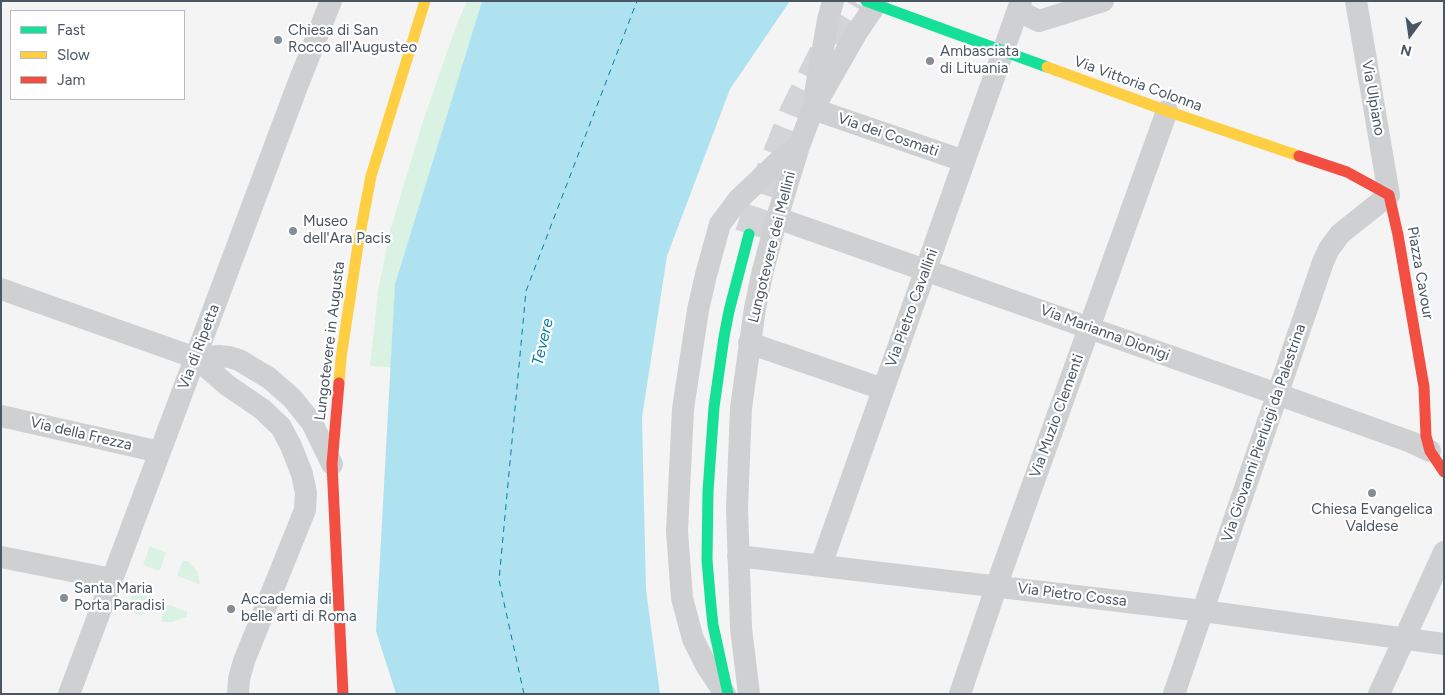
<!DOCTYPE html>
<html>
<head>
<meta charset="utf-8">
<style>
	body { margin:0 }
	#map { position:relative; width:1445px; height:695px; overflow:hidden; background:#f4f4f4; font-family:Figtree,sans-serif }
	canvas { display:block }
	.frame { position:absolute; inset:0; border:2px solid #4a5661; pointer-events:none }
	.legend { position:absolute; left:10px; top:10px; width:175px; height:90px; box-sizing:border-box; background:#fff; border:1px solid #b7bbc0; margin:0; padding:6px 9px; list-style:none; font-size:15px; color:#4a5661 }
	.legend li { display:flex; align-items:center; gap:10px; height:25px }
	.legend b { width:25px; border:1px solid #b7bbc0 }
	.north { position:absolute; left:1385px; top:10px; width:50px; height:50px; -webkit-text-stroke:4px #fff; paint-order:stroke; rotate:194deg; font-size:14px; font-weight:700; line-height:20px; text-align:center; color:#4a5661 }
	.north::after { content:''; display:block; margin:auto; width:18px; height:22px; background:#4a5661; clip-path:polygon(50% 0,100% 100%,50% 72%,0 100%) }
</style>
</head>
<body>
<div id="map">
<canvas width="1445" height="695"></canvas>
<div class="frame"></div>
<ul class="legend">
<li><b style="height:6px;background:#16e098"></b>Fast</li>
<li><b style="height:6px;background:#ffcf43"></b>Slow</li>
<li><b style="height:6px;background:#f24e42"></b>Jam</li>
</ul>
<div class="north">N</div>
</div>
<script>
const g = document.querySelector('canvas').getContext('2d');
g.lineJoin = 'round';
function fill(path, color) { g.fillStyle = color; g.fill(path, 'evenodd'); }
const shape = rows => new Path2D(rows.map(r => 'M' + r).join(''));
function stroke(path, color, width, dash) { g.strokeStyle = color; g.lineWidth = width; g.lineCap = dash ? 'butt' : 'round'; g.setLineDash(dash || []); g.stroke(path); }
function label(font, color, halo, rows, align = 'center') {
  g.font = font + ' Figtree,sans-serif'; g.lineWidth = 4.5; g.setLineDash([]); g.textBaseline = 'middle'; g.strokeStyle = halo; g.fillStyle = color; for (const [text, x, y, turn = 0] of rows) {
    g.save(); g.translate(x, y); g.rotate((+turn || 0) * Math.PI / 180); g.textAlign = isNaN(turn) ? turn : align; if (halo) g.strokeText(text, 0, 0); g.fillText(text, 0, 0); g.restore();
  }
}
fill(shape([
	[467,1,482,1,395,284,391,367,370,366,378,291,390,231,423,121,457,24],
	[150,546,166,553,160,570,156,570,143,565],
	[183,561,188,561,197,571,200,582,199,584,178,576,178,572],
	[134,590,148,596,149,598,145,612,141,615,126,610],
	[170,605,187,612,187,616,173,622,161,622,164,608,167,606]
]), '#d9f2e3');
fill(shape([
	[482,1,790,1,730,89,667,256,642,417,646,590,660,694,396,694,376,631,395,284]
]), '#aee2f0');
stroke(shape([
	[524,694,499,580,526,291,637,1]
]), '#0c7c9b', 1, [6, 5]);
stroke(shape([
	[749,234,765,183,794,111,829,41,853,1]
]), '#d2d4d7', 28, [28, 14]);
stroke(shape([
	[1018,11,1039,21,1103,1],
	[815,94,828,20,833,1],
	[813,109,964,161],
	[777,218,1277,394,1411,442,1430,451],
	[1,289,196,358,227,385,262,409,281,427,291,446,302,474,306,493,305,510,244,661,239,679,238,694],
	[749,343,883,389],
	[196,358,219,356,229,357,239,360,269,378,292,398,312,423,332,464],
	[1,416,160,452],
	[738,556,1203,611,1444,644],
	[1,557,112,579],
	[821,565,1021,1],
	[69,694,298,84,331,1],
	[725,694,706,665,693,639,682,598,677,531,683,409,698,310,706,275,720,224,738,200,780,160,799,146],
	[749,694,741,628,737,508,741,408,755,308,763,270,777,218,799,146,813,109,857,32,878,1],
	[960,694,1002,570,1167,111],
	[1174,694,1323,262,1329,249,1340,234,1389,195,1356,1],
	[1379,694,1444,552]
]), '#ced0d2', 22);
stroke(shape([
	[866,1,1047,67],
	[728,694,713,625,711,606,707,560,708,491,714,407,724,337,729,311,749,234]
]), '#16e098', 11);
stroke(shape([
	[1047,67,1167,111,1299,156],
	[339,383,341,358,358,245,371,176,425,1]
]), '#ffcf43', 11);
stroke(shape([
	[1299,156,1347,172,1389,195,1398,235,1424,387,1426,436,1430,451,1444,472],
	[339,383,332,464,343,694]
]), '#f24e42', 11);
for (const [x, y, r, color] of [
	[278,40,5,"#868d94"],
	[930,61,5,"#868d94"],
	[293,231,5,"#868d94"],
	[1372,493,5,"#868d94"],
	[64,598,5,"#868d94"],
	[231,609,5,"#868d94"]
]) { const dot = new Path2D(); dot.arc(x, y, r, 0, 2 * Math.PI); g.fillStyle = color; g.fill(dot); stroke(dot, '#fff', 2); }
label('15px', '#4a5661', '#fff', [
	["Chiesa di San",288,31],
	["Rocco all'Augusteo",288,48],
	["Ambasciata",940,52],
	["di Lituania",940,69],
	["Museo",303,222],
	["dell'Ara Pacis",303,239],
	["Chiesa Evangelica",1372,510,"center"],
	["Valdese",1372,527,"center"],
	["Santa Maria",74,589],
	["Porta Paradisi",74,606],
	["Accademia di",241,600],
	["belle arti di Roma",241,617]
], 'left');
label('15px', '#4a5661', '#fff', [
	["Via Vittoria Colonna",1138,84,20],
	["Via Ulpiano",1373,98,80],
	["Via dei Cosmati",888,135,19],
	["Lungotevere dei Mellini",772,247,-76],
	["Piazza Cavour",1420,273,80],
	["Via Pietro Cavallini",912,308,-70],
	["Via Marianna Dionigi",1105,333,20],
	["Lungotevere in Augusta",330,341,-83],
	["Via di Ripetta",199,347,-69],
	["Via Muzio Clementi",1057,416,-70],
	["Via Giovanni Pierluigi da Palestrina",1264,433,-71],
	["Via della Frezza",81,434,13],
	["Via Pietro Cossa",1072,595,7]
]);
label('italic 16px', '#0c7c9b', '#fff', [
	["Tevere",543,342,-77]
]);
</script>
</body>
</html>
